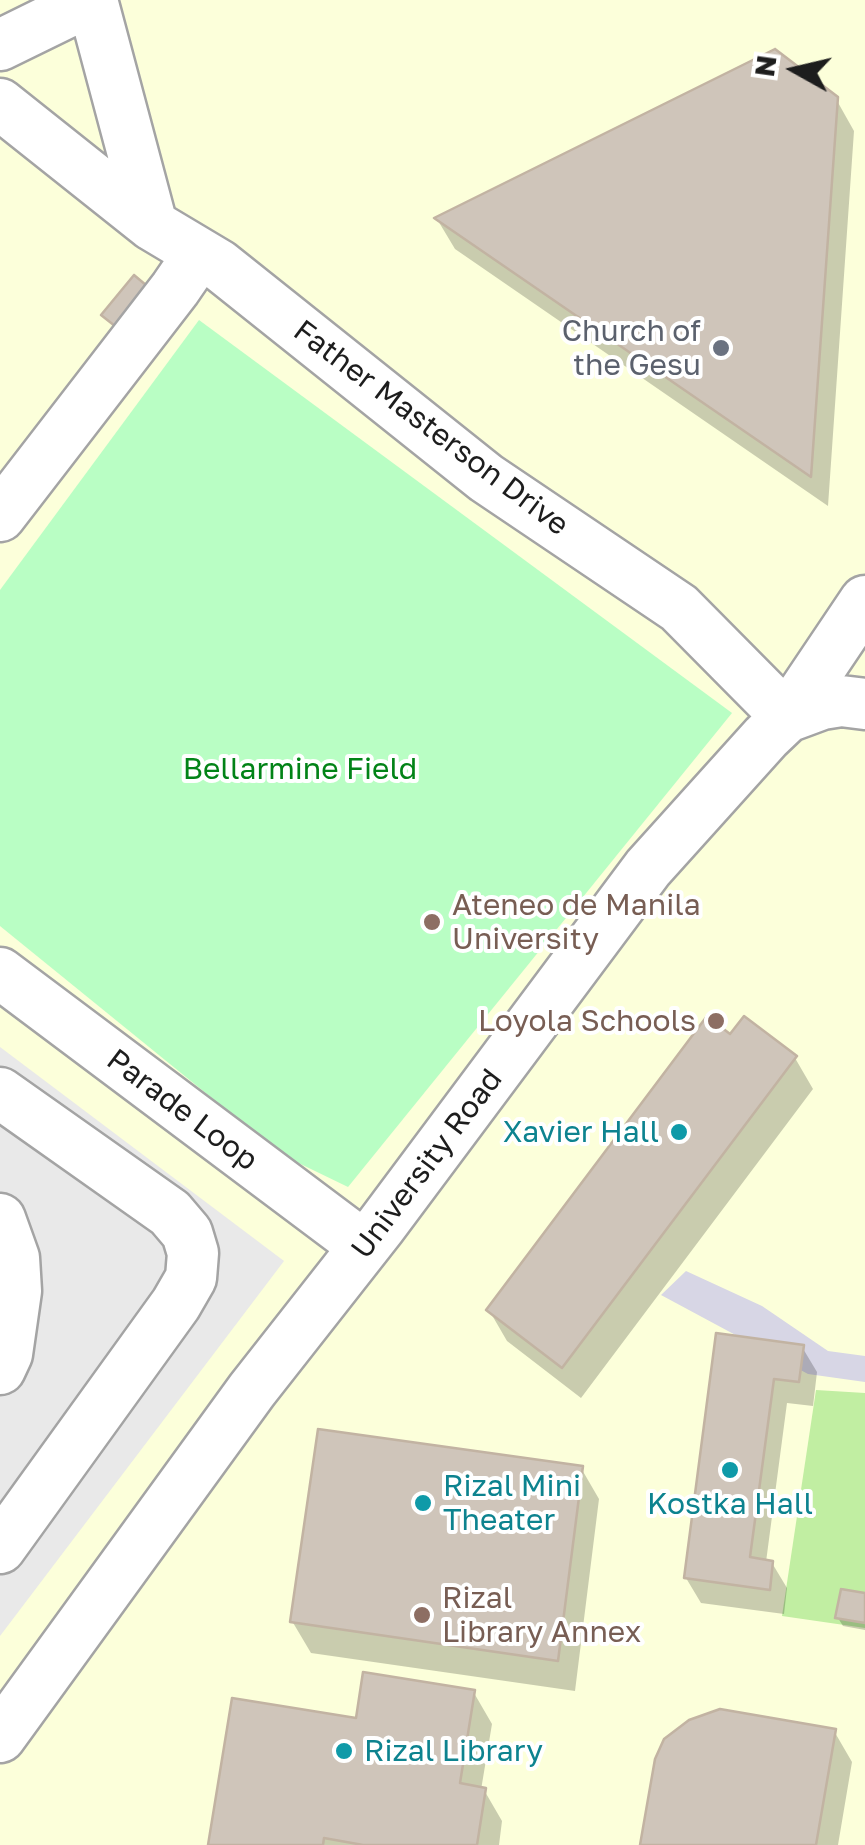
<!DOCTYPE html>
<html>
<head>
<meta charset="utf-8">
<style>
	body { margin:0 }
	#map { position:relative; width:865px; height:1845px; overflow:hidden; background:#efece1; font-family:"Golos Text",sans-serif }
	canvas { display:block }
	.north { position:absolute; left:745px; top:20px; width:100px; height:100px; -webkit-text-stroke:8px #fff; paint-order:stroke; rotate:278deg; font-size:28px; font-weight:700; line-height:40px; text-align:center; color:#1d1d1d }
	.north::after { content:''; display:block; margin:auto; width:35px; height:45px; background:#1d1d1d; clip-path:polygon(50% 0,100% 100%,50% 72%,0 100%) }
</style>
</head>
<body>
<div id="map">
<canvas width="865" height="1845"></canvas>
<div class="north">N</div>
</div>
<script>
const g = document.querySelector('canvas').getContext('2d');
g.lineJoin = 'round';
function fill(path, color) { g.fillStyle = color; g.fill(path, 'evenodd'); }
const shape = rows => new Path2D(rows.map(r => 'M' + r).join(''));
function stroke(path, color, width, dash) { g.strokeStyle = color; g.lineWidth = width; g.lineCap = dash ? 'butt' : 'round'; g.setLineDash(dash || []); g.stroke(path); }
function label(font, color, halo, rows, align = 'center') {
  g.font = font + ' "Golos Text",sans-serif'; g.lineWidth = 8; g.setLineDash([]); g.textBaseline = 'middle'; g.strokeStyle = halo; g.fillStyle = color; for (const [text, x, y, turn = 0] of rows) {
    g.save(); g.translate(x, y); g.rotate((+turn || 0) * Math.PI / 180); g.textAlign = isNaN(turn) ? turn : align; if (halo) g.strokeText(text, 0, 0); g.fillText(text, 0, 0); g.restore();
  }
}
fill(shape([
	[0,0,865,0,865,1845,0,1845]
]), '#fcffda');
fill(shape([
	[816,1390,865,1393,865,1628,782,1616]
]), '#c1eea2');
fill(shape([
	[199,320,732,713,348,1187,282,1155,0,926,0,590]
]), '#b9fec4');
fill(shape([
	[0,1047,284,1261,0,1636]
]), '#e9e9e9');
fill(shape([
	[686,1271,762,1306,828,1351,865,1356,865,1382,808,1374,661,1295]
]), '#d7d6e5');
fill(shape([
	[836,99,854,131,828,506,455,249,437,219],
	[730,1038,795,1058,813,1089,581,1398,507,1341,489,1310],
	[718,1336,802,1347,817,1372,813,1406,787,1403,766,1562,772,1563,787,1588,784,1614,701,1603,686,1578],
	[581,1468,599,1499,575,1691,311,1653,292,1621],
	[865,1595,865,1630,843,1626,838,1618],
	[474,1693,492,1724,481,1790,484,1790,502,1821,499,1845,210,1845,358,1721],
	[834,1731,852,1762,838,1845,643,1845]
]), '#0003');
const building = shape([
	[775,49,838,97,811,477,434,218,775,49],
	[134,275,153,291,120,330,101,315,134,275],
	[707,1016,730,1034,744,1016,797,1056,562,1368,486,1310,707,1016],
	[716,1333,804,1345,799,1382,774,1379,750,1557,773,1561,770,1590,684,1578,716,1333],
	[318,1429,583,1466,558,1661,290,1622,318,1429],
	[841,1589,865,1593,865,1623,835,1618,841,1589],
	[363,1672,475,1690,460,1783,486,1788,477,1845,363,1845,324,1838,323,1845,208,1845,232,1698,356,1718,363,1672],
	[720,1709,836,1729,816,1845,640,1845,655,1759,664,1739,689,1720,720,1709]
]);
fill(building, '#cfc5ba');
stroke(building, '#c2b3a2', 2.5);
const minor = shape([
	[92,0,152,225],
	[0,45,92,0],
	[0,104,152,225,219,265,486,478,679,608,787,717],
	[0,516,175,289,199,254],
	[787,717,822,704,841,701,865,704],
	[0,973,364,1246],
	[0,1093,170,1213,187,1233,193,1253,191,1278,176,1304,0,1548],
	[0,1219,14,1258,16,1291,7,1354,0,1369],
	[0,1737,252,1390,380,1227,648,868,766,737,787,717,865,601]
]);
stroke(minor, '#a4a4a4', 55);
stroke(minor, '#fff', 50);
for (const [x, y, r, color] of [
	[721,348,10,"#6b7280"],
	[432,922,10,"#8d6e63"],
	[716,1021,10,"#8d6e63"],
	[679,1132,10,"#0f9aa8"],
	[730,1470,10,"#0f9aa8"],
	[423,1503,10,"#0f9aa8"],
	[422,1615,10,"#8d6e63"],
	[344,1751,10,"#0f9aa8"]
]) { const dot = new Path2D(); dot.arc(x, y, r, 0, 2 * Math.PI); g.fillStyle = color; g.fill(dot); stroke(dot, '#fff', 4); }
label('30px', '#5b616d', '#fff', [
	["Church of",701,331],
	["the Gesu",701,365]
], 'right');
label('30px', '#1d1d1d', '#fff', [
	["Father Masterson Drive",431,428,37],
	["Parade Loop",182,1110,37],
	["University Road",427,1164,-53]
]);
label('30px', '#028317', '#fff', [
	["Bellarmine Field",300,769]
]);
label('30px', '#785e54', '#fff', [
	["Ateneo de Manila",452,905],
	["University",452,939],
	["Loyola Schools",696,1021,"right"],
	["Rizal",442,1598],
	["Library Annex",442,1632]
], 'left');
label('30px', '#0d838f', '#fff', [
	["Xavier Hall",659,1132,"right"],
	["Rizal Mini",443,1486],
	["Theater",443,1520],
	["Kostka Hall",730,1504,"center"],
	["Rizal Library",364,1751]
], 'left');
</script>
</body>
</html>
